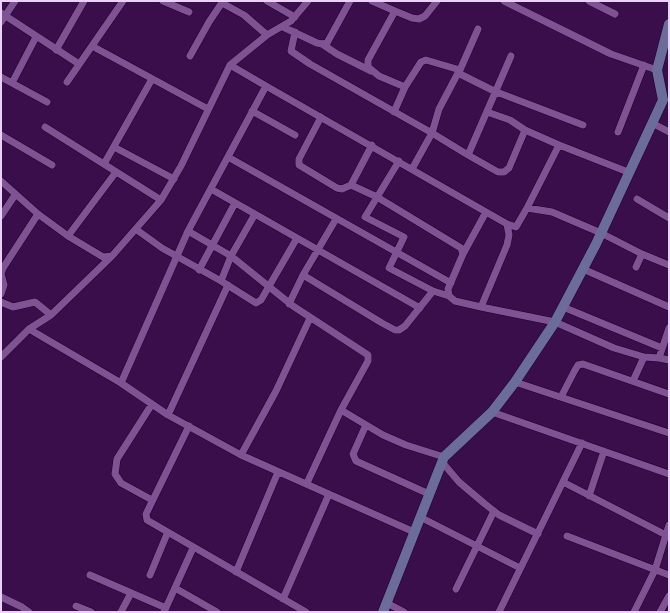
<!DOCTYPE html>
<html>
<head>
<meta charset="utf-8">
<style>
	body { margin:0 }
	#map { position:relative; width:670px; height:613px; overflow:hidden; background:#3a0e4a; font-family:"Noto Sans",sans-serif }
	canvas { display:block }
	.frame { position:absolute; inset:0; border:2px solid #ead2f6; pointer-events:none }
</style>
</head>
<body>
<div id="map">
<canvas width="670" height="613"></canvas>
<div class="frame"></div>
</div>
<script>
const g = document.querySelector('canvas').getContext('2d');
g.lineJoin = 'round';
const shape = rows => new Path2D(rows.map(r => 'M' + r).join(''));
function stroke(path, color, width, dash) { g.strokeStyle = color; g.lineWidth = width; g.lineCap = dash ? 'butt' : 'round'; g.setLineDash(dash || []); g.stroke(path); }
const street = shape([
	[163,1,189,12],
	[267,1,295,17],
	[372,1,395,11,368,60,368,67,379,76,405,87],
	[504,1,611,54,657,70],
	[589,1,615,14],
	[222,3,244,15,267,35,291,21,308,1],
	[395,11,412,18,419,19,425,16,437,1],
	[1,13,79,64],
	[1,22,15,1],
	[283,27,317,43,322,44,327,43,350,1],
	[295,32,291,51,310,64,432,133,439,109,458,73],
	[322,44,337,54,371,71],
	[92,46,208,109],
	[56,50,84,1],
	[190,56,209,22,223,1],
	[230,65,266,86],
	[460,70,478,29],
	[1,77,47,102],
	[67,82,123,1],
	[12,83,36,37],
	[252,111,295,135],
	[394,112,405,87,421,62,426,60,460,70,458,73,494,91,583,125],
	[487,112,510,120,525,130,559,145],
	[321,117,299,159,299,165,337,188,342,189,351,185],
	[652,123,669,132],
	[45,127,161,200],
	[618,132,644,65],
	[1,135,52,165],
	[372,145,351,185,377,197,461,248,463,254,448,289,449,296,455,301,481,307,555,322,614,348,644,357,659,358],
	[114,147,174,179],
	[468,155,498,172,504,172,509,168,525,130],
	[228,157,451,283],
	[399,161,365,217,404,237,389,268,433,291,449,296],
	[104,164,152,79],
	[412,169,432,133,468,155,511,56],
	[1,181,38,214,68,236,103,257,112,256,161,200,181,166,230,65,267,35],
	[211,189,420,308],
	[637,199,669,218],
	[527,208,559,145,628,172],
	[1,216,15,195],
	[137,230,162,248,221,281,256,303,261,300,297,238],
	[188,231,231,256,293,306,368,355,368,361,341,410,307,483],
	[68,236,116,172],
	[463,254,486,212],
	[642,254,669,265],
	[583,269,669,307],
	[199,270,235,203],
	[303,275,382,323,395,330,399,330,405,326,433,291],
	[221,281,231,256,255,214],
	[1,294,4,285,1,274,3,268,38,214],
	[1,302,13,307,35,302,51,315],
	[289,304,303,275,336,219],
	[481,307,507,245,509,235,507,224],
	[563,307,662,348],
	[669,328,659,358,669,360],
	[29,329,121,383,168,415,241,455,414,532],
	[1,357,29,329,51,315,112,256],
	[633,381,644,357],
	[515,382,669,433],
	[121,383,188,231,266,86,507,224,516,227,527,208,552,212,601,233,642,254,636,267],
	[561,397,575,370,578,365,583,364,669,394],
	[152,404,117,459,115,474,121,483,152,500],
	[341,410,383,435,406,445,444,457],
	[492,412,669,474],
	[168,415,228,285],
	[366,425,353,454,356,461,429,494],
	[189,426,146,514,147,520,306,612],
	[241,455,276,391,310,318],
	[442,462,459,482,485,504,499,515,538,534],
	[563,482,664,534],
	[589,496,604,451],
	[420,517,520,568],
	[567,536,669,575],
	[236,572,278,472],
	[90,575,166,608],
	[150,575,167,534],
	[175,588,217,612],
	[456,589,494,511],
	[1,597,22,607,29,612],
	[283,599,329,494],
	[387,603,404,612],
	[76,606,91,612],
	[121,612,131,593],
	[164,612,193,548],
	[499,612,582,443],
	[634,612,655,570,669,525],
	[660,612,669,596]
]);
const secondary = shape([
	[383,612,444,457,492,412,515,382,555,322,596,244,663,100,657,70,669,24]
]);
stroke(street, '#1d0029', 8);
stroke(secondary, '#1d0029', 11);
stroke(street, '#7f5393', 7);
stroke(secondary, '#6b6c99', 10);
</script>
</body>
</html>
